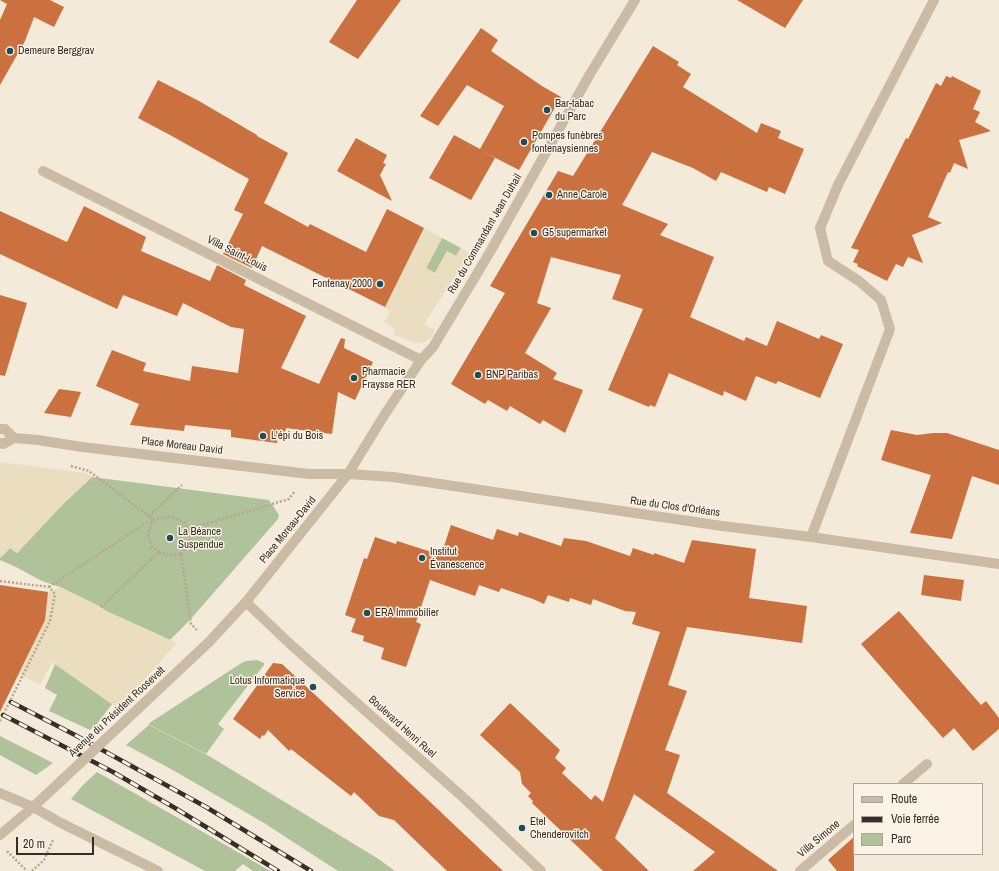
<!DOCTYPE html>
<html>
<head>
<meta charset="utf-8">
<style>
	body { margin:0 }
	#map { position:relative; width:999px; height:871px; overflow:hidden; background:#f3eada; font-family:"Archivo Narrow",sans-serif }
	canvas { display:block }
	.legend { position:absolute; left:853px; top:783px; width:130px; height:72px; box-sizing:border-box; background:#faf3e6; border:1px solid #aca49a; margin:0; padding:5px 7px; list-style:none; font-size:12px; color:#372e27 }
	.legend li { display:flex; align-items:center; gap:8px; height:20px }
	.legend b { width:20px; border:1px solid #aca49a }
	.scale { position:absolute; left:16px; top:837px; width:78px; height:18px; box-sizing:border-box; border:2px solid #372e27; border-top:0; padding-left:5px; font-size:12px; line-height:14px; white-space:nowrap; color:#372e27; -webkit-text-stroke:3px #faf3e6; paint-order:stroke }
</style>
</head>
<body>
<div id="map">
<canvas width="999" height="871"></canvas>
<ul class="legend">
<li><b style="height:5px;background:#cbbba5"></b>Route</li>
<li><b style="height:5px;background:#372e27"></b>Voie ferrée</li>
<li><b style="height:11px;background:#b0c299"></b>Parc</li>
</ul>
<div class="scale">20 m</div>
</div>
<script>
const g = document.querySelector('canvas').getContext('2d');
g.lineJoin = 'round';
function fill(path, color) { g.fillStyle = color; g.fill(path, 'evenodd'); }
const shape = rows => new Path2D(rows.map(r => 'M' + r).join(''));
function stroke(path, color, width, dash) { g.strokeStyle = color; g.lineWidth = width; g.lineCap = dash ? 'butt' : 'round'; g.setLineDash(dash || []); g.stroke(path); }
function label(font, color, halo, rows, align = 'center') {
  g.font = font + ' "Archivo Narrow",sans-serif'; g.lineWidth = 3; g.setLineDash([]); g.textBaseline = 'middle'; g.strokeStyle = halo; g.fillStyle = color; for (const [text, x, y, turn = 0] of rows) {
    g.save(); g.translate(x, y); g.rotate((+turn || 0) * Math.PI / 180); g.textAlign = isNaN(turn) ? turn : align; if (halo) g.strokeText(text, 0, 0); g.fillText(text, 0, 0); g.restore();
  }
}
fill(shape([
	[442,238,461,248,456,256,447,251,435,273,426,268],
	[92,477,269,500,279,515,278,519,189,621,170,640,106,611,97,605,60,587,42,581,14,566,0,560,0,558,10,548,17,553,63,504],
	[257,660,262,662,264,663,264,665,218,724,224,729,206,754,148,724,243,662,247,661],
	[55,664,112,704,97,724,90,730,49,711,57,695,45,688],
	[149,725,209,756,377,858,395,871,338,871,264,823,171,769,126,745],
	[0,736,53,763,36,775,0,755],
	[97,772,210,836,270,871,253,871,243,864,235,871,205,871,71,799,83,785]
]), '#b0c299');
fill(shape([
	[424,228,442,238,426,268,435,273,447,251,456,256,461,248,476,257,468,270,462,266,424,324,435,330,432,337,425,342,418,343,411,342,393,334,395,329,384,322,390,312,385,307],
	[0,462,86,473,92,477,63,504,17,553,10,548,0,558],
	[60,587,97,605,106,611,177,643,119,708,112,704,52,662,40,685,19,674,45,620,48,592]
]), '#ebddc0');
fill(shape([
	[0,0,50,0,64,7,54,27,34,17,25,41,0,85,0,20,7,4],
	[357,0,401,0,358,59,329,42],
	[737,0,803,0,785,28],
	[481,28,498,40,491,51,542,86,561,97,519,170,482,151,495,158,471,200,429,178,454,135,480,149,504,106,467,85,438,126,420,116],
	[653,46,679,62,677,65,691,74,683,87,757,133,761,123,781,131,778,138,804,149,785,194,769,187,767,192,721,172,716,181,693,168,652,152,622,205,668,224,660,235,714,257,690,317,744,341,746,337,767,346,777,321,819,339,821,335,843,344,820,398,778,381,776,384,756,376,746,401,724,391,723,396,669,373,655,407,650,405,649,407,608,390,643,309,612,299,621,275,551,257,537,303,551,308,525,353,557,373,553,379,583,390,565,433,543,420,540,424,510,406,507,411,488,400,485,404,451,384,505,293,490,286,558,171,573,176],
	[946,76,951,78,952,76,981,91,973,109,980,112,975,122,991,131,959,140,968,169,954,163,950,173,948,172,928,217,942,223,912,235,923,263,908,257,903,267,896,264,887,281,857,266,858,264,853,262,859,250,851,248,906,138,908,139,936,83,941,86],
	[158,80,199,101,257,135,257,136,288,153,264,203,308,227,310,224,366,252,387,209,424,228,385,307,262,246,252,268,223,254,243,214,234,210,249,179,170,135,138,118],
	[356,138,387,155,383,163,386,164,380,175,392,201,337,171],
	[84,206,146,237,141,251,210,281,217,265,246,280,244,285,306,316,281,368,319,384,341,338,345,339,344,348,373,362,355,400,338,392,332,434,286,428,285,433,278,433,277,443,231,437,231,430,185,425,184,431,130,425,139,404,96,386,112,350,146,363,143,371,190,381,192,366,238,373,244,329,231,327,183,303,177,316,123,295,117,309,0,254,0,211,67,242],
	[0,295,27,303,5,376,0,375],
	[59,389,81,392,71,417,44,413],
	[891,430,917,435,933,433,947,433,999,450,999,485,972,476,952,539,910,533,931,475,881,460],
	[451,525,493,540,497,529,518,536,519,532,561,546,564,538,586,541,630,556,633,548,654,555,654,553,684,563,692,540,756,549,749,598,807,606,802,643,687,627,668,685,687,691,665,750,680,755,667,793,778,871,693,871,715,852,634,794,615,838,649,871,603,871,532,803,533,801,528,796,531,793,522,784,520,772,480,735,510,703,560,750,555,758,566,768,562,773,591,800,595,795,603,802,660,632,632,624,636,612,625,611,593,599,591,605,570,598,569,602,548,595,544,604,533,599,501,588,499,592,479,585,475,596,430,580,416,622,421,624,406,667,381,659,384,648,363,641,364,636,351,632,356,619,345,615,364,558,367,559,375,537,396,544,397,541,441,555],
	[924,575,964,580,961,601,921,595],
	[0,585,48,592,45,620,0,712],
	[899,611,981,705,986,701,999,718,999,729,973,751,954,728,943,738,861,644],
	[273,663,282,664,427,799,503,871,447,871,394,820,379,816,354,792,351,796,291,749,289,751,268,730,264,736,262,735,260,739,233,719],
	[854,837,854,871,837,871,828,860]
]), '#cb713f');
stroke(shape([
	[71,466,89,471,154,520],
	[149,516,182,485],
	[159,552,170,556,181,554,191,624,197,630],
	[181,554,189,545,189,529],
	[0,581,49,587,55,594,50,621,0,721],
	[49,587,146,523,152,522,154,520,161,518,171,517,183,521,189,529,289,499,295,491],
	[101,607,159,552,152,547,148,536,152,522],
	[7,851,27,871],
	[32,871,44,860,53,840]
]), '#b7a58f', 2.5, [2, 2]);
stroke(shape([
	[811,537,890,329,881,300,859,281,828,261,820,228,838,185,934,0]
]), '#cbbba5', 10);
stroke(shape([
	[43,171,421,360],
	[0,429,5,429,14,438],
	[0,443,3,444,14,438,38,440,82,447,309,474,348,474,393,477,722,526,811,537,999,564],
	[903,784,927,764],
	[0,793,33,807,61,823,158,871],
	[800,871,854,825]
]), '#cbbba5', 10);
stroke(shape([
	[246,602,289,643,465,799,541,871],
	[125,721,209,642,246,602,348,474,385,414,421,360,433,347,490,252,590,74,635,0],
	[0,835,33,807,61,781]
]), '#cbbba5', 10);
const rail = shape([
	[11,702,75,735,206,807,311,871],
	[3,715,113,772,175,808,278,871]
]);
stroke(rail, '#372e27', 4.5);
stroke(rail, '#faf3e6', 3, [9]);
stroke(shape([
	[61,781,125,721]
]), '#cbbba5', 10);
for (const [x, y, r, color] of [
	[10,51,4,"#1a4e5a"],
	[547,110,4,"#1a4e5a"],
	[524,142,4,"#1a4e5a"],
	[549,195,4,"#1a4e5a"],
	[534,233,4,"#1a4e5a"],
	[380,284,4,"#1a4e5a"],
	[478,375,4,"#1a4e5a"],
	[354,378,4,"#1a4e5a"],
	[263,436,4,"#1a4e5a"],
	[170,538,4,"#1a4e5a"],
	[422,558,4,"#1a4e5a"],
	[367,613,4,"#1a4e5a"],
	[313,687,4,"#1a4e5a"],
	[522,828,4,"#1a4e5a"]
]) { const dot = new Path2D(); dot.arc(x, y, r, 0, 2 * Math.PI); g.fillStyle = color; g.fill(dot); stroke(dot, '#faf3e6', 1.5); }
label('11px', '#372e27', '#faf3e6', [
	["Demeure Berggrav",18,51],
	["Bar-tabac",555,104],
	["du Parc",555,117],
	["Pompes funèbres",532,136],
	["fontenaysiennes",532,149],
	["Anne Carole",557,195],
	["G5 supermarket",542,233],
	["Fontenay 2000",372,284,"right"],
	["Pharmacie",362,372],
	["Fraysse RER",362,385],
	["BNP Paribas",486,375],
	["L'épi du Bois",271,436],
	["La Béance",178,532],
	["Suspendue",178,545],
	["Institut",430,552],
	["Évanescence",430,565],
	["ERA Immobilier",375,613],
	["Lotus Informatique",305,681,"right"],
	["Service",305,694,"right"],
	["Etel",530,822],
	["Chenderovitch",530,835]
], 'left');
label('11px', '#372e27', '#faf3e6', [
	["Rue du Commandant Jean Duhail",485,234,-60],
	["Villa Saint-Louis",237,254,27],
	["Place Moreau David",182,446,7],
	["Rue du Clos d'Orléans",675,507,8],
	["Place Moreau-David",288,530,-51],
	["Avenue du Président Roosevelt",117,712,-43],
	["Boulevard Henri Ruel",402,727,42],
	["Villa Simone",819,839,-40]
]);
</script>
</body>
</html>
